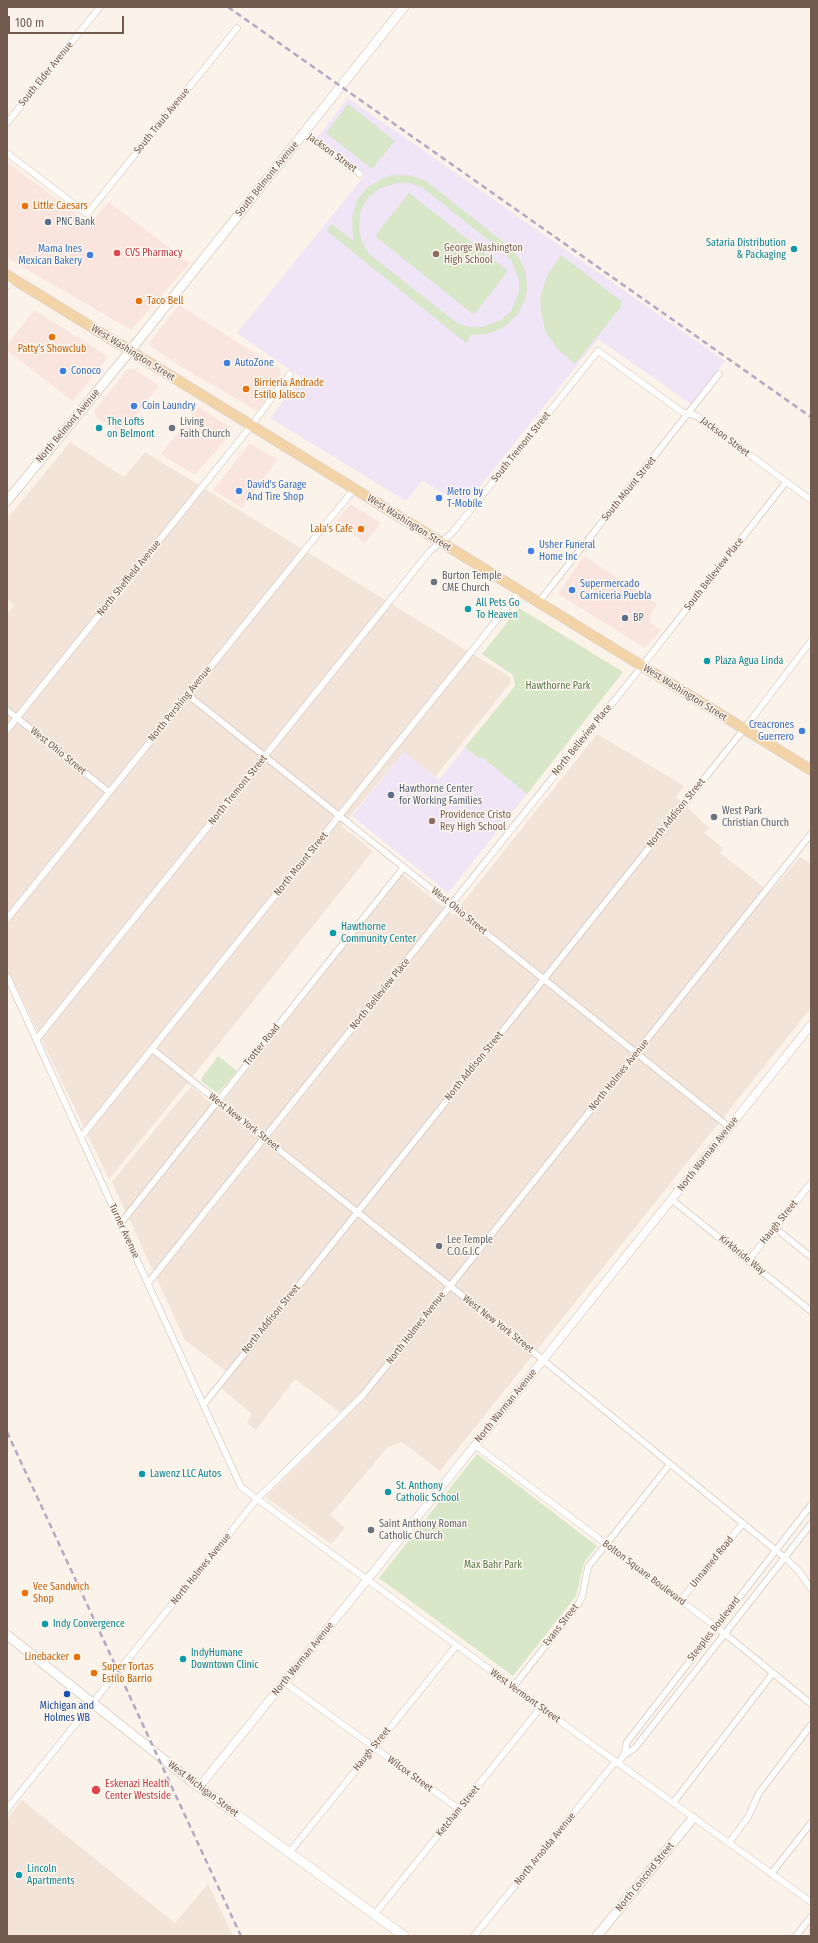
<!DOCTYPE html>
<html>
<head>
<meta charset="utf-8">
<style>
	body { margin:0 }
	#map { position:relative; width:818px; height:1943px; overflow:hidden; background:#fbf3e9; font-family:"Fira Sans Condensed",sans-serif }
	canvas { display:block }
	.frame { position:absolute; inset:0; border:8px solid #735a4f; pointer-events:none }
	.scale { position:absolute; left:8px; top:16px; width:116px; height:18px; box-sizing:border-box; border:2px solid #735a4f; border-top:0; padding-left:5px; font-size:12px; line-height:14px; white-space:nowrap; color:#735a4f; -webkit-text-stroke:3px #fdf7ef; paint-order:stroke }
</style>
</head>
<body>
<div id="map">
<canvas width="818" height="1943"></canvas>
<div class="frame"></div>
<div class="scale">100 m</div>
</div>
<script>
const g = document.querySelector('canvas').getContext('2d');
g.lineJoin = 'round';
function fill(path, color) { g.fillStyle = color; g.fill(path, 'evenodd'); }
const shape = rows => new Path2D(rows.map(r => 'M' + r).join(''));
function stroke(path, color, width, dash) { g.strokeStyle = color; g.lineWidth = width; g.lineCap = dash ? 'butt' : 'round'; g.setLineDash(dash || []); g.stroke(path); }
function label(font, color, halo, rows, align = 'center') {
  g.font = font + ' "Fira Sans Condensed",sans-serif'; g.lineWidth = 3; g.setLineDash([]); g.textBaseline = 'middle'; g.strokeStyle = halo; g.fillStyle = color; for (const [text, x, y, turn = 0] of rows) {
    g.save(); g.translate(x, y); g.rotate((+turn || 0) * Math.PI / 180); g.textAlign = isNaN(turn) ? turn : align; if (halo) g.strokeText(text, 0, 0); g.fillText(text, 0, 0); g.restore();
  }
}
fill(shape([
	[70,442,124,477,145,452,510,677,511,682,435,777,404,752,342,826,373,851,194,1075,109,1179,7,968,7,614,14,605,7,599,7,519],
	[597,734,684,786,676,797,709,828,704,833,723,848,720,853,770,892,800,857,811,864,811,1008,440,1471,402,1442,388,1447,330,1515,345,1528,331,1544,266,1497,346,1417,295,1379,256,1430,247,1423,252,1414,221,1388,232,1376,185,1340,112,1182,191,1086,217,1109,402,874,453,915],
	[22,1800,175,1923,208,1884,233,1936,7,1936,7,1819]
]), '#f2e4d8');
fill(shape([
	[7,162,90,224,109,202,190,263,131,330,7,258],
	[179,305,280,369,281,377,257,411,178,365,150,345,151,340],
	[34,310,106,355,105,361,73,401,7,351,7,345],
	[134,369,159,386,122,432,95,417,94,411,127,370],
	[198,407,230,427,227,438,195,475,161,454],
	[250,443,277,460,242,508,213,490],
	[350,505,352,505,381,523,365,543,336,521],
	[584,556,657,604,651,615,649,622,661,630,645,648,558,594]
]), '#fae5de');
fill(shape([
	[348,98,725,361,691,404,598,339,465,505,422,481,406,501,270,418,302,378,237,333,365,175,317,138],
	[465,747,477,757,483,758,527,794,448,893,352,816,404,752,439,780]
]), '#f0e5f7');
fill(shape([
	[348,104,395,141,372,169,326,133],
	[392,175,409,175,426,181,507,245,519,258,526,273,527,291,525,300,517,315,504,327,488,334,471,335,466,343,327,231,332,224,353,241,352,217,357,200,368,187,383,178],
	[397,183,410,183,423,188,502,251,511,260,519,279,519,292,511,311,501,320,483,327,469,327,457,323,369,254,362,242,359,229,361,209,368,198,378,189],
	[409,193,508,271,474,315,375,236],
	[561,255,621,301,621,307,575,364,557,348,545,331,542,316,540,299,546,278],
	[519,608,623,672,527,794,483,758,477,757,465,747,515,686,513,675,482,654],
	[218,1056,237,1071,218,1093,202,1082,201,1079],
	[477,1454,597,1546,584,1563,576,1596,513,1676,379,1578]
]), '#d7e7c8');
const minor = shape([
	[7,123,100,7],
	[303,133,360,174],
	[7,153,87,214,237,28],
	[7,286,13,279],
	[538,603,719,374],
	[188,695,729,1127],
	[7,710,109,792],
	[7,730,251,426,290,374],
	[7,919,354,489],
	[7,976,241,1487,565,1725,811,1902],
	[36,1040,430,551,452,533,598,351,682,412,697,416,811,500],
	[152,1049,537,1355,784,1557,799,1571,811,1589],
	[81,1137,520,591],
	[672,1200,811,1311],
	[121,1223,404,867],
	[775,1228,811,1257],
	[748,1261,811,1183],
	[148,1283,634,676,786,482],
	[204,1404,744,729,811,641],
	[475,1445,724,1633,811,1704],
	[681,1600,743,1523],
	[284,1682,459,1809],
	[513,1687,579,1603,582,1597,588,1567,670,1464],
	[624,1755,627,1742,811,1505],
	[618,1763,624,1755,635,1748,811,1524],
	[673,1803,773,1673],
	[7,1809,257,1499,363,1395,811,834],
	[729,1843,748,1817,759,1793,811,1725],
	[289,1853,456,1646],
	[771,1874,811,1823],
	[374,1915,541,1707],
	[474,1936,615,1762],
	[796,1936,811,1917]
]);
const tertiary = shape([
	[199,1787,367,1580,811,1025]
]);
const secondary = shape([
	[7,501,130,351,404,7],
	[7,1635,191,1781,404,1936],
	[597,1936,693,1818]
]);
const primary = shape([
	[7,275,811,770]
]);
stroke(minor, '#ccbbb0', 7);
stroke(tertiary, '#ccbbb0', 9);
stroke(secondary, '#cebbad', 10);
stroke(primary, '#d8d1ce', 11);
stroke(minor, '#fff', 6);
stroke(tertiary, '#fff', 8);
stroke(secondary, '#fff', 9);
stroke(primary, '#f3d3a8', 10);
stroke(shape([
	[228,7,811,417],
	[7,1432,241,1936]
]), '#b5a8c4', 2.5, [6, 4]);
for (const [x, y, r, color] of [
	[25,206,4,"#e8710a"],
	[48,222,4,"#5c6f8a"],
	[794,249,4,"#0f9aa8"],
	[117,253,4,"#e0444e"],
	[436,254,4,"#8d6e63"],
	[90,255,4,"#3f7fe0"],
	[139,301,4,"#e8710a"],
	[52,337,4,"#e8710a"],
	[227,363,4,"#3f7fe0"],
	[63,371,4,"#3f7fe0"],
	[246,389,4,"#e8710a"],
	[134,406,4,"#3f7fe0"],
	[99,428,4,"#0f9aa8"],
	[172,428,4,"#6b7280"],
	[239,491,4,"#3f7fe0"],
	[439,498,4,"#3f7fe0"],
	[361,529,4,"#e8710a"],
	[531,551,4,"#3f7fe0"],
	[434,582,4,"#6b7280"],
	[572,590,4,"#3f7fe0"],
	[468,609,4,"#0f9aa8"],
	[625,618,4,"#5c6f8a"],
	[707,661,4,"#0f9aa8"],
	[802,731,4,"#3f7fe0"],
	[391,795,4,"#5c6f8a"],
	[714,817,4,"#6b7280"],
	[432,821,4,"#8d6e63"],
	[333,933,4,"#0f9aa8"],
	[439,1246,4,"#6b7280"],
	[142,1474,4,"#0f9aa8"],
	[388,1492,4,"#0f9aa8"],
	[371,1530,4,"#6b7280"],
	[25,1593,4,"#e8710a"],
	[45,1624,4,"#0f9aa8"],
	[77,1657,4,"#e8710a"],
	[183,1659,4,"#0f9aa8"],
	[94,1673,4,"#e8710a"],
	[67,1694,4,"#1a4fb4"],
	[96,1790,5,"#e0444e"],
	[19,1875,4,"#0f9aa8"]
]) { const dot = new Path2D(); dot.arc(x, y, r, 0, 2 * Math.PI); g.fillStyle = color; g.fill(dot); stroke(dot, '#fdf7ef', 1.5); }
label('10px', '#735a4f', '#fdf7ef', [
	["South Elder Avenue",46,74,-51],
	["South Traub Avenue",162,121,-51],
	["Jackson Street",332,153,36],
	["South Belmont Avenue",267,179,-51],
	["West Washington Street",133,353,32],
	["North Belmont Avenue",68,426,-50],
	["Jackson Street",725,437,37],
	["South Tremont Street",521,447,-51],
	["South Mount Street",629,489,-51],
	["West Washington Street",409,523,32],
	["South Belleview Place",714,574,-52],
	["North Sheffield Avenue",129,578,-51],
	["West Washington Street",685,693,32],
	["North Pershing Avenue",180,704,-51],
	["North Belleview Place",582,740,-51],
	["West Ohio Street",58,751,39],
	["North Tremont Street",238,790,-51],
	["North Addison Street",676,813,-51],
	["North Mount Street",301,864,-51],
	["West Ohio Street",459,911,39],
	["North Belleview Place",380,994,-51],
	["Trotter Road",262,1045,-51],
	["North Addison Street",474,1066,-51],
	["North Holmes Avenue",619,1075,-51],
	["West New York Street",244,1122,38],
	["North Warman Avenue",708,1154,-52],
	["Haugh Street",779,1222,-51],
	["Turner Avenue",124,1231,65],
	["Kirkbride Way",742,1255,39],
	["North Addison Street",271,1319,-51],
	["West New York Street",498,1324,38],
	["North Holmes Avenue",416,1328,-52],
	["North Warman Avenue",506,1406,-51],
	["Unnamed Road",712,1562,-51],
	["North Holmes Avenue",201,1569,-51],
	["Bolton Square Boulevard",644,1573,37],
	["Evans Street",561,1625,-52],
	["Steeples Boulevard",714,1629,-52],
	["North Warman Avenue",303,1659,-51],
	["West Vermont Street",525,1696,36],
	["Haugh Street",372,1749,-51],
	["Wilcox Street",410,1774,36],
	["West Michigan Street",203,1789,37],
	["Ketcham Street",458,1811,-51],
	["North Arnolda Avenue",545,1849,-51],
	["North Concord Street",645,1877,-51]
]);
label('10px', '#c56008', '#fdf7ef', [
	["Little Caesars",33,206],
	["Taco Bell",147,301],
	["Patty's Showclub",52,349,"center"],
	["Birrieria Andrade",254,383],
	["Estilo Jalisco",254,395],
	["Lala's Cafe",353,529,"right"],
	["Vee Sandwich",33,1587],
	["Shop",33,1599],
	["Linebacker",69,1657,"right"],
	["Super Tortas",102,1667],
	["Estilo Barrio",102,1679]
], 'left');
label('10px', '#4e5e75', '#fdf7ef', [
	["PNC Bank",56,222],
	["BP",633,618],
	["Hawthorne Center",399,789],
	["for Working Families",399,801]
], 'left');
label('10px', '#0d838f', '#fdf7ef', [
	["Sataria Distribution",786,243,"right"],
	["& Packaging",786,255,"right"],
	["The Lofts",107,422],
	["on Belmont",107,434],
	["All Pets Go",476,603],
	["To Heaven",476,615],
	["Plaza Agua Linda",715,661],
	["Hawthorne",341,927],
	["Community Center",341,939],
	["Lawenz LLC Autos",150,1474],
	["St. Anthony",396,1486],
	["Catholic School",396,1498],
	["Indy Convergence",53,1624],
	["IndyHumane",191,1653],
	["Downtown Clinic",191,1665],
	["Lincoln",27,1869],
	["Apartments",27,1881]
], 'left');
label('10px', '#785e54', '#fdf7ef', [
	["George Washington",444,248],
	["High School",444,260],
	["Providence Cristo",440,815],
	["Rey High School",440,827]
], 'left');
label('10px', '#366cbe', '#fdf7ef', [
	["Mama Ines",82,249,"right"],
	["Mexican Bakery",82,261,"right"],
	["AutoZone",235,363],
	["Conoco",71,371],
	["Coin Laundry",142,406],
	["David's Garage",247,485],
	["And Tire Shop",247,497],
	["Metro by",447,492],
	["T-Mobile",447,504],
	["Usher Funeral",539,545],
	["Home Inc",539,557],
	["Supermercado",580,584],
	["Carniceria Puebla",580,596],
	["Creacrones",794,725,"right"],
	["Guerrero",794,737,"right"]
], 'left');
label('10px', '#be3a42', '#fdf7ef', [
	["CVS Pharmacy",125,253],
	["Eskenazi Health",105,1784],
	["Center Westside",105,1796]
], 'left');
label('10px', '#5b616d', '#fdf7ef', [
	["Living",180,422],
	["Faith Church",180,434],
	["Burton Temple",442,576],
	["CME Church",442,588],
	["West Park",722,811],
	["Christian Church",722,823],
	["Lee Temple",447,1240],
	["C.O.G.I.C",447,1252],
	["Saint Anthony Roman",379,1524],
	["Catholic Church",379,1536]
], 'left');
label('10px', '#587848', '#fdf7ef', [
	["Hawthorne Park",558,686],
	["Max Bahr Park",493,1565]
]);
label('10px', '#164399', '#fdf7ef', [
	["Michigan and",67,1706],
	["Holmes WB",67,1718]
]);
</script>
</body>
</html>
